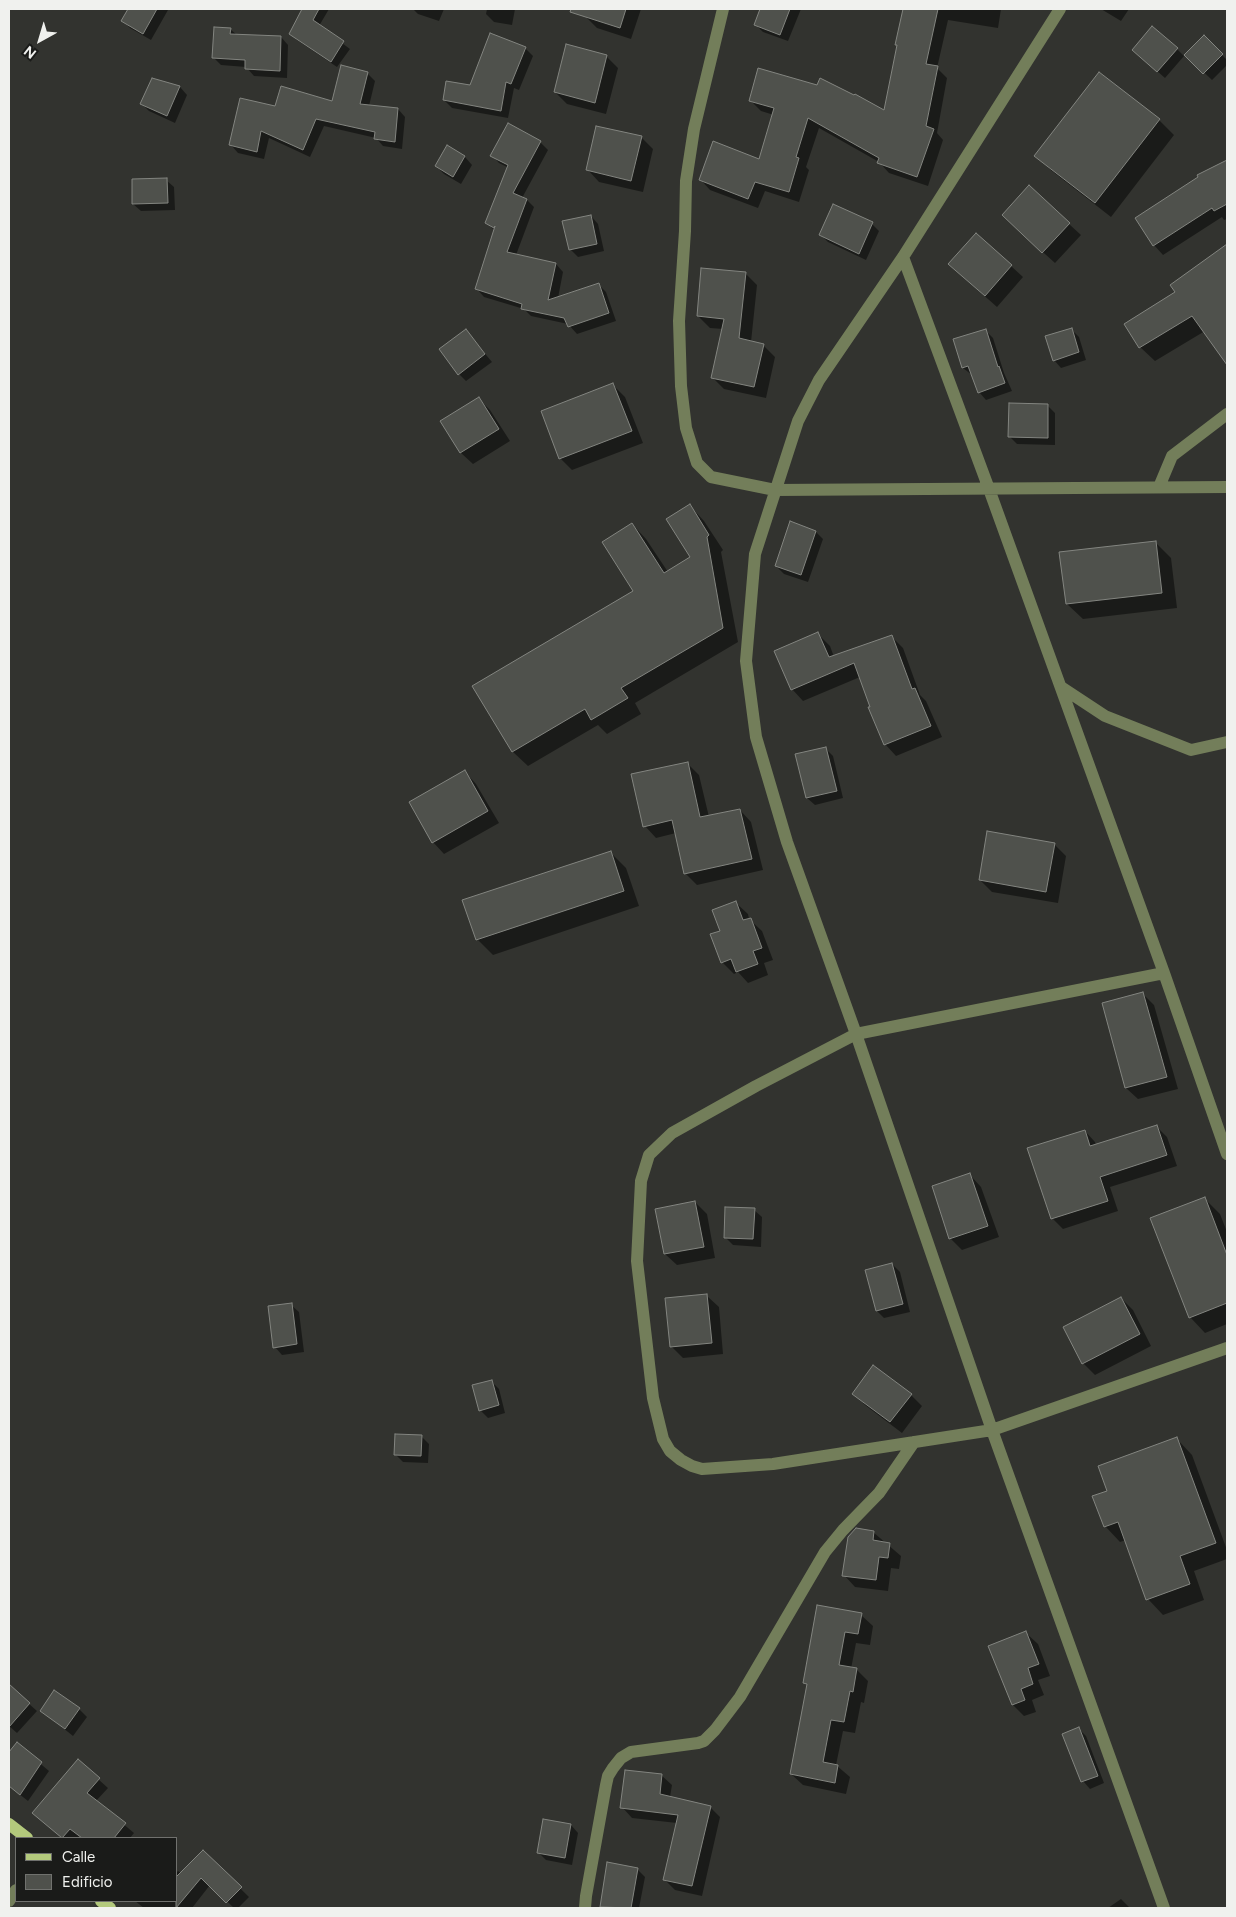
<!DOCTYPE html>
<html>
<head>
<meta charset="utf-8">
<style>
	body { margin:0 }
	#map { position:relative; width:1236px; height:1917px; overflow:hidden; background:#32332f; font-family:Figtree,sans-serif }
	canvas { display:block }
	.frame { position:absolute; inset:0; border:10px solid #f0f1ee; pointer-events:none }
	.legend { position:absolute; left:15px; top:1837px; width:162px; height:65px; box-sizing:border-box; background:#1a1b19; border:1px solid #70716e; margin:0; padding:6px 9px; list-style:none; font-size:15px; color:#f0f1ee }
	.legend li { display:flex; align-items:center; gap:10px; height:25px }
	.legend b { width:25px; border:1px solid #70716e }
	.north { position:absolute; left:15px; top:15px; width:50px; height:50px; -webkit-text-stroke:4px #1a1b19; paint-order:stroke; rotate:219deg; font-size:14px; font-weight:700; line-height:20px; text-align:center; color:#f0f1ee }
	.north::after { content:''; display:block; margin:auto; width:18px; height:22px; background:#f0f1ee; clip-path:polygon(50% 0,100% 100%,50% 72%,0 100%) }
</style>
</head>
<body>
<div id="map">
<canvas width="1236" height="1917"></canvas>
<div class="frame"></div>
<ul class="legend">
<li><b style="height:6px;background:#b3c97c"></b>Calle</li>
<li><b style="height:14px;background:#4f514c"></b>Edificio</li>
</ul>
<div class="north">N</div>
</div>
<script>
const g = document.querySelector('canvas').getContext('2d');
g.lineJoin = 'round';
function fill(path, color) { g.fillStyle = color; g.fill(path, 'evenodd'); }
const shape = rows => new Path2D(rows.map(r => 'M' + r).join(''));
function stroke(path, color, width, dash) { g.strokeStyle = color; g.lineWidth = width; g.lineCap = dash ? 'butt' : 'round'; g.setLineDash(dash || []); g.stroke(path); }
fill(shape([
	[130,9,167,9,168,10,151,40,130,28,123,21],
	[304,9,329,9,319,26,350,49,337,67,297,40,291,34],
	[413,9,444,9,439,21,418,14],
	[487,9,515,9,512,25,494,22,486,14],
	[587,9,641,9,631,39,597,28,585,16],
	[762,9,801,9,788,41,763,32,756,25],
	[920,9,1001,9,998,28,948,20,937,68,947,78,937,133,943,140,928,186,889,173,879,162,819,128,806,167,809,170,799,202,765,191,758,208,710,190,700,179,760,160,774,115,761,111,750,100,885,112,919,20],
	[1101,9,1129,9,1121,21],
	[230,29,237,35,281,37,288,45,287,78,254,76,246,67,221,65,214,58],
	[1204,37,1227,60,1227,65,1212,80,1186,55],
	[567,46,607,57,618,68,606,114,567,104,555,92],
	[525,48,533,56,519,90,514,88,508,118,452,108,444,100,470,86],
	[1177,49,1184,56,1165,78,1141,57],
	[367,73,375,81,369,106,398,109,405,117,402,149,383,146,376,138,324,126,310,157,269,138,264,159,238,153,231,145,276,108,333,103],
	[152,79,180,87,187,95,175,123,149,111,142,104],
	[1159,120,1174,135,1111,217,1052,171,1036,156],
	[508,125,540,142,548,150,522,198,527,200,534,207,516,255,556,264,563,272,558,298,598,284,606,292,616,321,577,334,568,324,531,316,524,309,484,297,477,289,495,231,487,223,509,168,499,163,492,155],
	[641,137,653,149,643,192,599,182,588,170],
	[447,147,465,157,472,165,461,184,444,174,436,166],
	[1227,162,1227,219,1224,220,1222,217,1163,255,1154,245,1199,178,1198,175],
	[166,180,174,187,175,210,141,211,133,204],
	[591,216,598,224,604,251,578,257,570,249],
	[872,224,879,231,866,260,828,242,821,235],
	[1069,224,1081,235,1055,263,1015,227],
	[1227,246,1227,363,1205,331,1155,361,1140,347,1177,293],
	[1011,266,1023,277,997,307,962,276],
	[745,273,757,285,751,342,763,345,775,357,766,398,724,389,712,377,723,329,710,328,698,316],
	[1071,329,1079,337,1086,360,1061,368,1054,360],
	[985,330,993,338,1004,373,1012,391,986,400,979,392,972,375,963,368,955,340],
	[466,331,492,362,466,381,459,374],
	[613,385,625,397,643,443,572,470,560,458],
	[479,399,490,410,510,441,473,464,461,453,442,421],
	[1048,406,1055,413,1055,445,1017,444,1009,436],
	[690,506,704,521,723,550,721,552,738,642,635,703,641,714,607,734,598,725,528,766,513,752,474,686,635,591,632,524,646,539,668,572,692,558],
	[816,532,823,539,808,582,784,574,776,566],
	[1155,542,1171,558,1177,608,1083,619,1067,604],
	[818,634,830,646,834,657,892,637,903,648,920,695,926,701,942,737,896,756,885,744,860,677,803,701,792,689],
	[825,748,833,756,843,798,815,805,807,798,797,755],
	[687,763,699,775,709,817,740,810,751,822,763,870,697,885,685,873,676,833,656,838,645,826],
	[465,772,476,784,499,823,444,854,433,842],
	[1054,844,1066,856,1058,903,992,892,980,880],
	[610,852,626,868,639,906,493,955,477,939],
	[736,903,748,914,749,919,762,931,773,960,764,963,768,975,748,983,738,972,734,974,722,962,722,931],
	[1142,993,1154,1005,1178,1089,1138,1099,1126,1088,1103,1004],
	[1156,1126,1167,1137,1177,1166,1110,1187,1118,1211,1063,1229,1052,1218,1085,1131,1095,1142,1096,1145],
	[970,1175,981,1187,999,1237,962,1250,950,1238],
	[1205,1199,1220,1214,1227,1232,1227,1324,1205,1333,1190,1317],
	[695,1202,707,1214,715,1258,677,1265,665,1254],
	[754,1210,762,1217,761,1247,733,1245,725,1237],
	[892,1264,900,1272,910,1312,884,1318,877,1311],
	[707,1296,719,1307,723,1354,683,1358,671,1346],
	[1121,1298,1133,1310,1151,1346,1095,1375,1083,1363],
	[291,1305,299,1312,304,1352,282,1355,275,1347],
	[491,1381,499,1389,505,1413,488,1418,480,1410],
	[854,1393,911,1395,922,1406,902,1433,865,1405],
	[422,1437,429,1444,428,1463,403,1462,395,1454],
	[1177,1439,1192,1455,1227,1550,1227,1559,1194,1571,1204,1600,1163,1615,1148,1599,1126,1540,1120,1542,1105,1526,1108,1492],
	[873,1532,901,1556,899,1569,891,1568,888,1591,855,1587,844,1575],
	[818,1607,861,1615,873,1626,870,1645,856,1643,851,1669,856,1669,868,1681,864,1703,861,1702,855,1733,843,1731,836,1765,850,1777,846,1794,803,1785,791,1774,808,1686,804,1682],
	[1026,1633,1038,1644,1050,1676,1038,1680,1044,1695,1032,1700,1036,1712,1024,1716,1013,1705],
	[9,1686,37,1711,17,1733,9,1726],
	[79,1709,87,1717,73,1736,42,1711],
	[1079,1729,1086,1736,1104,1783,1090,1789,1083,1781],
	[17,1744,49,1771,28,1801,9,1786,9,1754],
	[78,1761,108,1788,96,1801,134,1833,130,1838,82,1838,79,1836,78,1838,62,1838,42,1821],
	[661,1775,672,1785,670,1797,710,1807,720,1817,702,1896,675,1890,664,1879,677,1823,632,1818,622,1807],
	[571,1825,578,1833,572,1865,546,1860,539,1853],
	[203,1852,249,1897,238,1908,234,1908,210,1885,192,1908,144,1908,135,1901,176,1901,176,1873,178,1871,181,1873],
	[637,1869,645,1877,639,1908,603,1908,601,1906],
	[1121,1899,1130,1908,1108,1908]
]), '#0007');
const building = shape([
	[128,9,157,9,143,34,121,21,128,9],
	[302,9,319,9,313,20,344,41,331,62,289,34,302,9],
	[571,9,626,9,620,28,570,12,571,9],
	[760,9,790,9,780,35,754,25,760,9],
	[903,9,938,9,926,64,938,66,926,126,934,129,917,177,877,163,879,158,808,118,796,157,799,158,789,192,755,182,748,199,699,180,713,141,759,159,774,108,749,101,758,68,817,85,820,78,854,95,855,94,884,110,897,45,895,45,903,9],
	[1152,26,1178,48,1157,72,1132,50,1152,26],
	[214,27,231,28,230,34,281,36,280,71,245,69,245,60,212,58,214,27],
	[490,33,526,47,511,84,506,82,501,111,443,100,446,81,470,85,490,33],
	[1204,35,1223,54,1203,74,1184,55,1204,35],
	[566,44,607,55,595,103,554,92,566,44],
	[341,65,368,72,360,104,398,108,395,142,374,139,375,132,316,119,303,150,261,131,257,152,229,145,240,98,275,106,281,86,332,101,341,65],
	[1099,72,1160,119,1095,203,1034,156,1099,72],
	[152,78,180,86,167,116,140,104,152,78],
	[508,123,541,141,513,193,527,199,507,252,556,263,548,300,599,283,609,313,568,327,564,318,521,309,522,304,475,289,495,226,494,228,485,223,508,165,490,156,508,123],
	[596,126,642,136,631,181,586,170,596,126],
	[447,145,465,156,453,177,435,166,447,145],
	[1227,160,1227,204,1214,211,1212,208,1153,246,1135,218,1198,177,1197,175,1227,160],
	[167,178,168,203,132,204,132,179,167,178],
	[1029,185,1070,223,1042,253,1002,215,1029,185],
	[833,204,873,222,859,254,819,235,833,204],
	[591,215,597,244,569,250,562,221,591,215],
	[976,233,1012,265,985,296,948,264,976,233],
	[1227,244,1227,365,1192,316,1139,348,1124,324,1175,292,1170,285,1227,244],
	[701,268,746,272,739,338,764,344,754,387,711,378,724,319,697,316,701,268],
	[1072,328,1079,352,1053,361,1045,336,1072,328],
	[466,329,485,354,458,375,439,349,466,329],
	[986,329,998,367,999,366,1005,383,978,393,968,366,962,368,953,339,986,329],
	[613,383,632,431,559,459,541,411,613,383],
	[479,397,499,429,460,453,440,421,479,397],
	[1009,403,1048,404,1048,438,1008,437,1009,403],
	[690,504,709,535,707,537,723,628,621,688,628,698,591,720,585,709,512,752,472,686,633,591,602,542,632,523,664,573,690,557,666,519,690,504],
	[790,521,816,531,801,575,775,566,790,521],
	[1156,541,1162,593,1066,604,1059,552,1156,541],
	[818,632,829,657,892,635,912,689,915,688,931,726,884,745,868,707,870,707,854,663,791,690,774,651,818,632],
	[826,747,837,791,806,798,795,754,826,747],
	[688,762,700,817,740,809,752,859,684,874,672,820,643,827,631,774,688,762],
	[465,770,488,811,432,843,409,802,465,770],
	[987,831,1055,843,1046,892,979,880,987,831],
	[611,851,624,891,476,940,462,900,611,851],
	[736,901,743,920,751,918,762,948,753,951,758,964,736,972,731,959,721,963,710,934,720,931,712,910,736,901],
	[1143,992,1167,1077,1125,1088,1102,1003,1143,992],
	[1157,1125,1167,1155,1100,1177,1108,1201,1051,1219,1027,1148,1085,1130,1090,1146,1157,1125],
	[970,1173,988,1226,949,1239,932,1186,970,1173],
	[1205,1197,1227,1255,1227,1303,1189,1318,1150,1218,1205,1197],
	[695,1201,704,1247,664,1254,655,1209,695,1201],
	[725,1207,755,1208,753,1239,724,1238,725,1207],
	[892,1263,903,1304,876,1311,865,1270,892,1263],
	[707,1294,712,1343,670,1347,665,1298,707,1294],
	[1121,1297,1140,1334,1082,1364,1063,1327,1121,1297],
	[292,1303,297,1344,273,1348,268,1306,292,1303],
	[873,1365,912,1394,890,1422,852,1394,873,1365],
	[492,1380,499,1405,479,1411,472,1385,492,1380],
	[395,1434,422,1435,421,1456,394,1455,395,1434],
	[1177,1437,1216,1543,1180,1556,1190,1584,1146,1600,1118,1522,1104,1527,1092,1496,1107,1491,1098,1466,1177,1437],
	[856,1528,874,1531,873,1540,890,1543,888,1558,879,1557,876,1580,842,1576,848,1537,856,1528],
	[817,1605,862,1613,858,1634,845,1632,839,1665,857,1668,853,1692,850,1691,844,1722,831,1720,823,1762,838,1765,835,1783,790,1774,807,1684,803,1683,817,1605],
	[1026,1631,1039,1664,1028,1668,1033,1684,1021,1689,1025,1700,1012,1705,988,1646,1026,1631],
	[9,1684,30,1703,9,1727,9,1684],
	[54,1690,80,1708,65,1729,40,1711,54,1690],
	[1079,1727,1098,1776,1081,1782,1062,1734,1079,1727],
	[17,1742,42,1762,20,1795,9,1786,9,1752,17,1742],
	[78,1759,100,1778,87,1793,126,1823,114,1838,82,1838,70,1829,62,1838,32,1813,78,1759],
	[625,1770,662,1774,660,1794,711,1806,692,1886,663,1880,678,1815,620,1808,625,1770],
	[543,1819,571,1824,565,1858,537,1853,543,1819],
	[203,1850,242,1887,226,1903,201,1878,176,1908,176,1877,203,1850],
	[607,1862,638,1868,631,1908,600,1907,607,1862]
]);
fill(building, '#4f514c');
stroke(building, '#838580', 1);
stroke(shape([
	[723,9,694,129,686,181,685,231,679,321,681,386,686,428,697,463,711,477,775,490,1227,487],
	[1060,9,903,257,819,380,798,421,755,554,746,661,756,737,787,842,856,1034,992,1430,1164,1908],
	[903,257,989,489,1164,973,1227,1154],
	[1159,487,1172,456,1227,414],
	[1061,687,1105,716,1191,750,1227,742],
	[1164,973,856,1034,756,1086,672,1133,649,1155,641,1181,637,1261,653,1398,663,1439,670,1451,681,1460,692,1466,702,1469,773,1464,992,1430,1227,1348],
	[9,1901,16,1890],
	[585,1908,586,1896,606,1785,608,1776,613,1768,621,1758,631,1752,698,1743,704,1741,715,1730,740,1697,825,1552,843,1530,879,1493,914,1442]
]), '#737e5a', 12);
stroke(shape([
	[9,1824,27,1838],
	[101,1901,110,1908]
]), '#b3c97c', 12);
</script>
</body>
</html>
